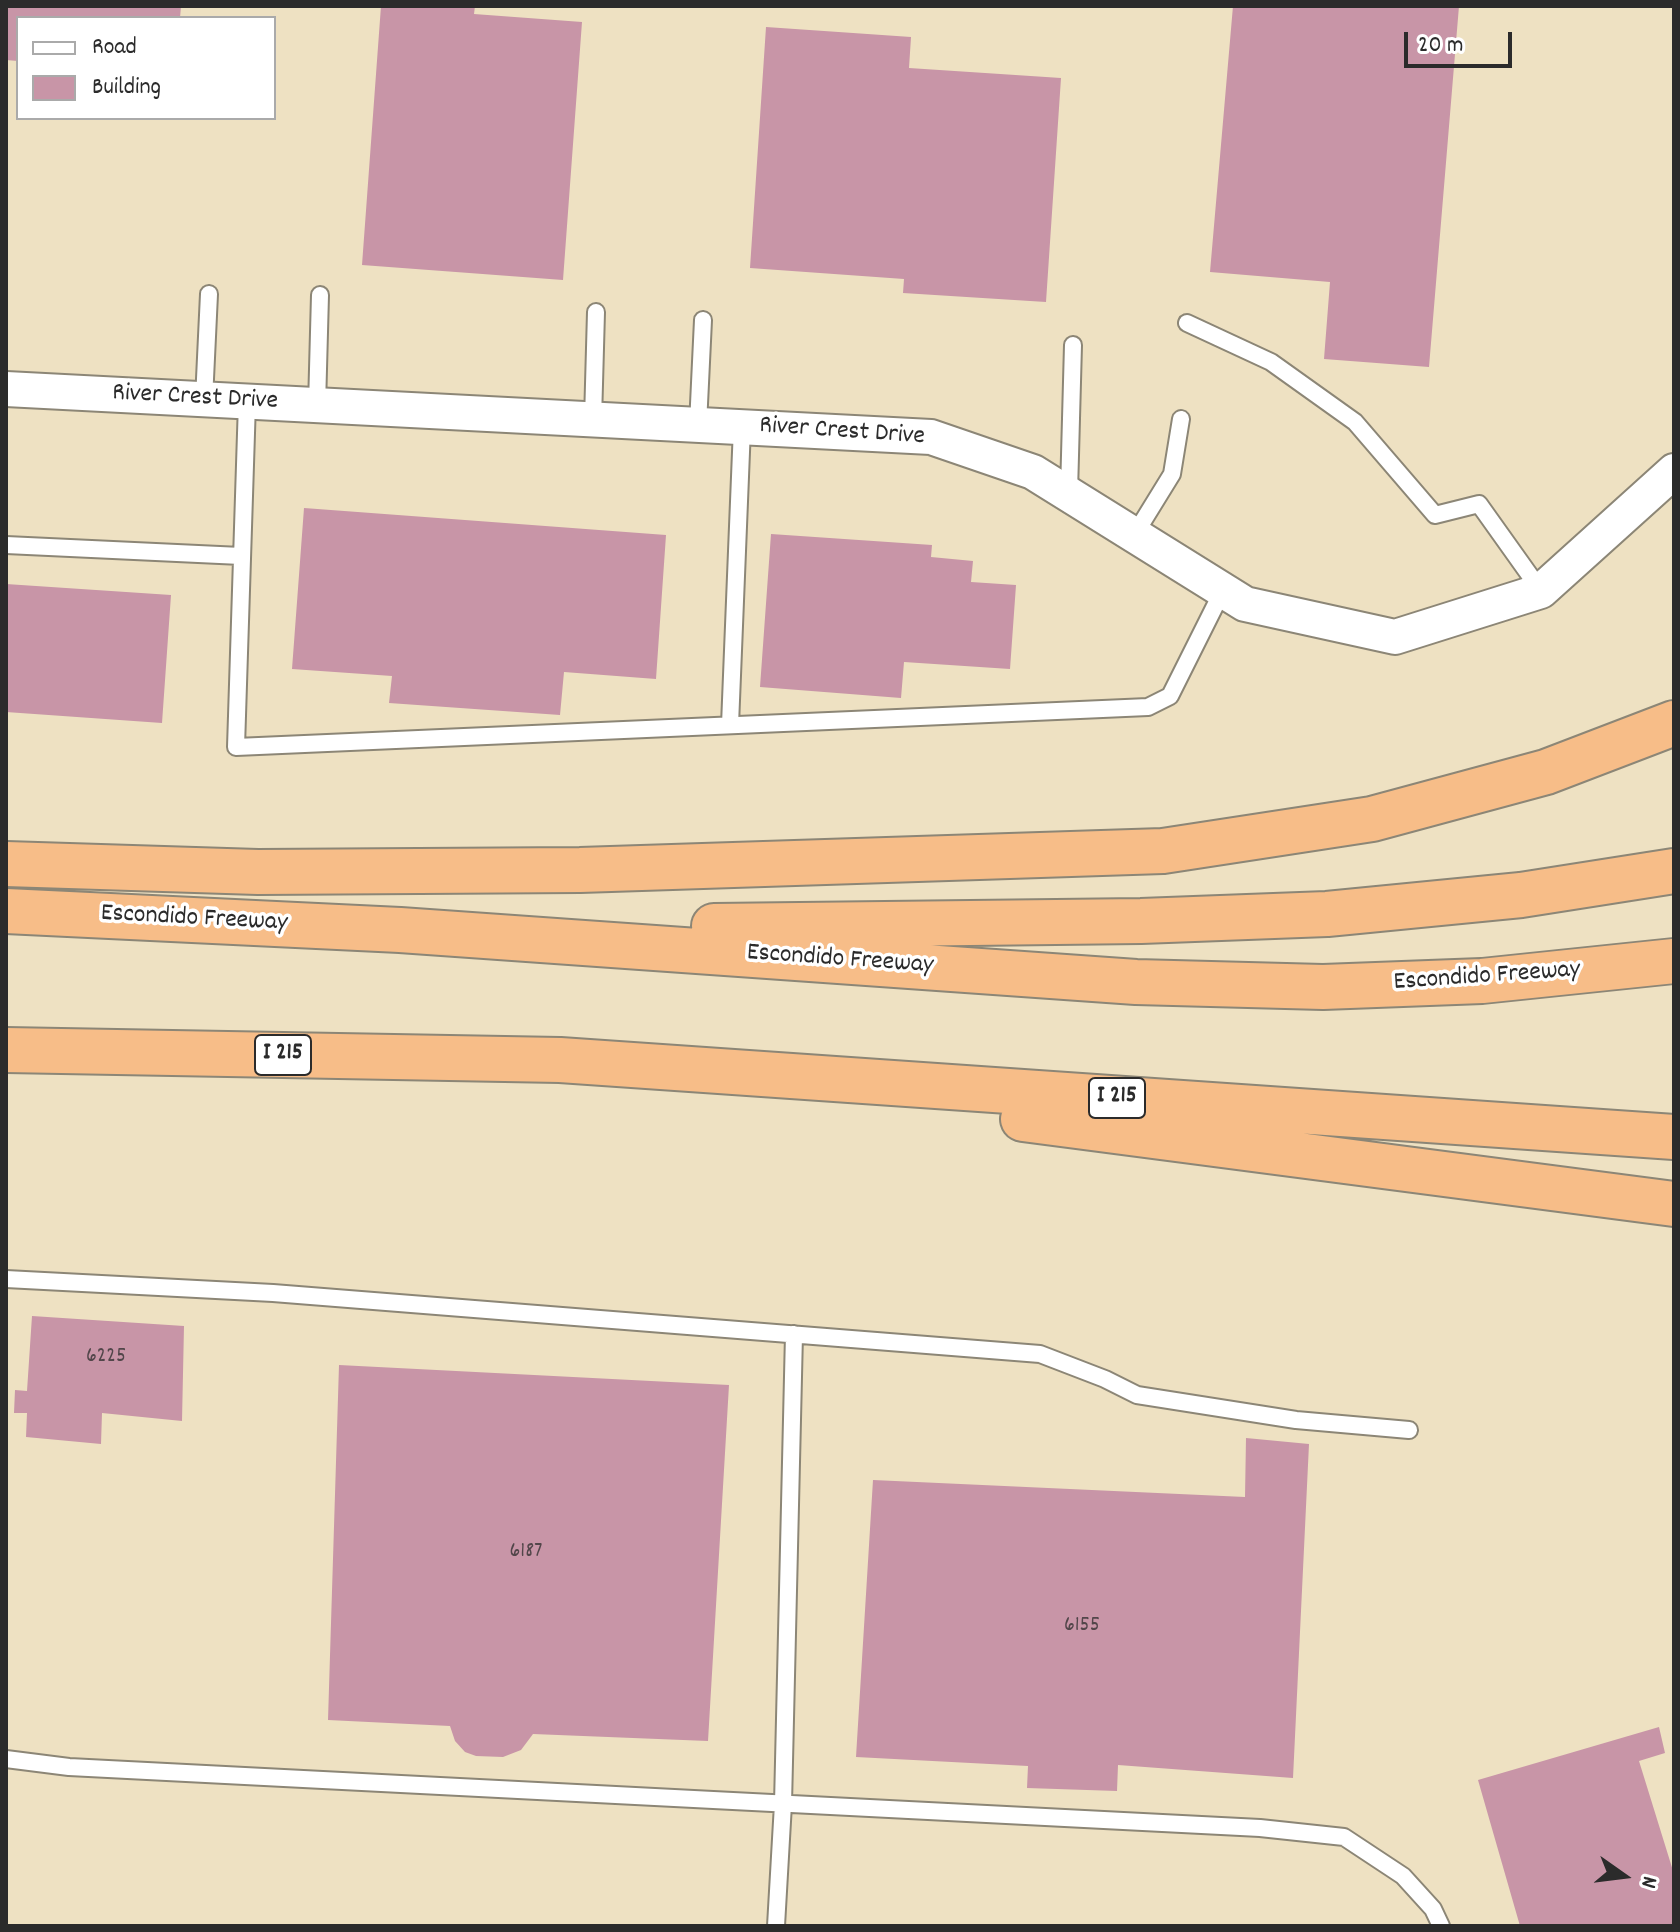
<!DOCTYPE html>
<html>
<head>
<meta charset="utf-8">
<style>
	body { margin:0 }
	#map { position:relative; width:1680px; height:1932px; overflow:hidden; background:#eee1c2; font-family:Dekko,sans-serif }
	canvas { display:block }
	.frame { position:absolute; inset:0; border:8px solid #2b2b2b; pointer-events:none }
	.legend { position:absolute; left:16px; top:16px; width:260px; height:104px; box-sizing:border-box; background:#fff; border:2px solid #aaa; margin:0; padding:10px 14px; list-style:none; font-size:24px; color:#2b2b2b }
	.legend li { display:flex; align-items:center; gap:16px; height:40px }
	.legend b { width:40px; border:2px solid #aaa }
	.north { position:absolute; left:1584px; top:1836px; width:80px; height:80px; -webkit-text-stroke:6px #fff; paint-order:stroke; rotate:104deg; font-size:22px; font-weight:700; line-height:32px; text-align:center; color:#2b2b2b }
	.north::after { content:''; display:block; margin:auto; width:28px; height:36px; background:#2b2b2b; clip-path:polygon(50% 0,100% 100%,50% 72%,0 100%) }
	.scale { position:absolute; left:1404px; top:32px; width:108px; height:36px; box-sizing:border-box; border:4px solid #2b2b2b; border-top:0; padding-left:10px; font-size:24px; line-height:28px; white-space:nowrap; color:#2b2b2b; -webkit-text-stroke:6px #fff; paint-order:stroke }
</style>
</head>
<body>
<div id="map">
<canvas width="1680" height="1932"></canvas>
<div class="frame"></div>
<ul class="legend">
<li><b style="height:10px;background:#fff"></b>Road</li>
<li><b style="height:22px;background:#c895a7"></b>Building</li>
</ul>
<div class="north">N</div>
<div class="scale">20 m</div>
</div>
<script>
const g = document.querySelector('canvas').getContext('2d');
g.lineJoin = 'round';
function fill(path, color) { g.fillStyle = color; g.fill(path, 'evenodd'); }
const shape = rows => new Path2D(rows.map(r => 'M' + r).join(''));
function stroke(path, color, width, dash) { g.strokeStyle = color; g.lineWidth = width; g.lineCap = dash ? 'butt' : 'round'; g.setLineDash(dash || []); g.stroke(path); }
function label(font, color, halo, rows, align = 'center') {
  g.font = font + ' Dekko,sans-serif'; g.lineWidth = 7; g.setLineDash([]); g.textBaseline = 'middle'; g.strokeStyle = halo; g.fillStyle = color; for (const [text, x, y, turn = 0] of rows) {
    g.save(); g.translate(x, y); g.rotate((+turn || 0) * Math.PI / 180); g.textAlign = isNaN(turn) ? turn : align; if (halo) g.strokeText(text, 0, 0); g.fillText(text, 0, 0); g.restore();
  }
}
fill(shape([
	[6,6,181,6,180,18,18,18,18,61,6,60],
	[381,6,475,6,474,14,582,22,563,280,362,265],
	[1233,6,1459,6,1429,367,1324,359,1330,282,1210,272],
	[766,27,911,37,909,68,1061,78,1046,302,903,293,904,279,750,268],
	[304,508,666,535,656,679,564,672,560,715,389,703,392,676,292,669],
	[771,534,932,545,931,557,973,561,971,582,1016,585,1010,669,904,662,901,698,760,687],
	[6,584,171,595,162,723,6,712],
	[32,1316,184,1326,182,1421,102,1413,101,1444,26,1437,27,1413,14,1413,15,1390,27,1391],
	[339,1365,729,1385,708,1741,533,1734,521,1750,503,1757,476,1756,465,1752,455,1741,450,1726,328,1720],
	[1246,1438,1309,1444,1293,1778,1118,1765,1117,1791,1027,1788,1028,1766,856,1757,873,1480,1245,1497],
	[1659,1727,1665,1753,1639,1761,1674,1874,1674,1926,1520,1926,1478,1780]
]), '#c895a7');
const lane = shape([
	[1187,323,1271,362,1355,422,1435,515,1479,504,1541,591],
	[204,400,209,294],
	[247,402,236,747,1148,707,1170,696,1223,590],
	[317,406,320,295],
	[593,420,596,312],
	[698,425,703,320],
	[1069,492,1073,345],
	[1135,534,1172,474,1181,419],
	[6,545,241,556],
	[730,725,742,427],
	[6,1279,273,1293,1040,1354,1105,1379,1137,1395,1296,1420,1409,1430],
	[6,1759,69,1767,1260,1828,1344,1837,1403,1876,1433,1909,1441,1926],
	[776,1926,783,1804,794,1334]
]);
const street = shape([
	[6,389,931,437,1033,472,1245,604,1395,637,1541,591,1674,471]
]);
const highway = shape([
	[6,864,258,872,580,870,1163,851,1372,819,1546,772,1674,723],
	[6,911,400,930,1136,982,1323,987,1482,981,1674,961],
	[714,926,1141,921,1327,914,1521,895,1674,871],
	[6,1050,560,1060,1674,1137],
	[1023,1119,1674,1204]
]);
stroke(lane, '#8c8676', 20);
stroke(street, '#8c8676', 38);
stroke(highway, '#8c8676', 48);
stroke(lane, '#fff', 16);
stroke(street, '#fff', 34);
stroke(highway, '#f7bd88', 44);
label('22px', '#52464a', null, [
	["6225",106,1358],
	["6187",526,1553],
	["6155",1082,1627]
]);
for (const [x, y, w] of [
	[283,1055,56],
	[1117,1098,56]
]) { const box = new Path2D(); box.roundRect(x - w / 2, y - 20, w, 40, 6); g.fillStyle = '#fff'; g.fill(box); stroke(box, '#2b2b2b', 2); }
label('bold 24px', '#2b2b2b', null, [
	["I 215",283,1055],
	["I 215",1117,1098]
]);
label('26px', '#2b2b2b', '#fff', [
	["River Crest Drive",195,399,3],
	["River Crest Drive",842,433,4],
	["Escondido Freeway",194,920,3],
	["Escondido Freeway",840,961,4],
	["Escondido Freeway",1487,978,-4]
]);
</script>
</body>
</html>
